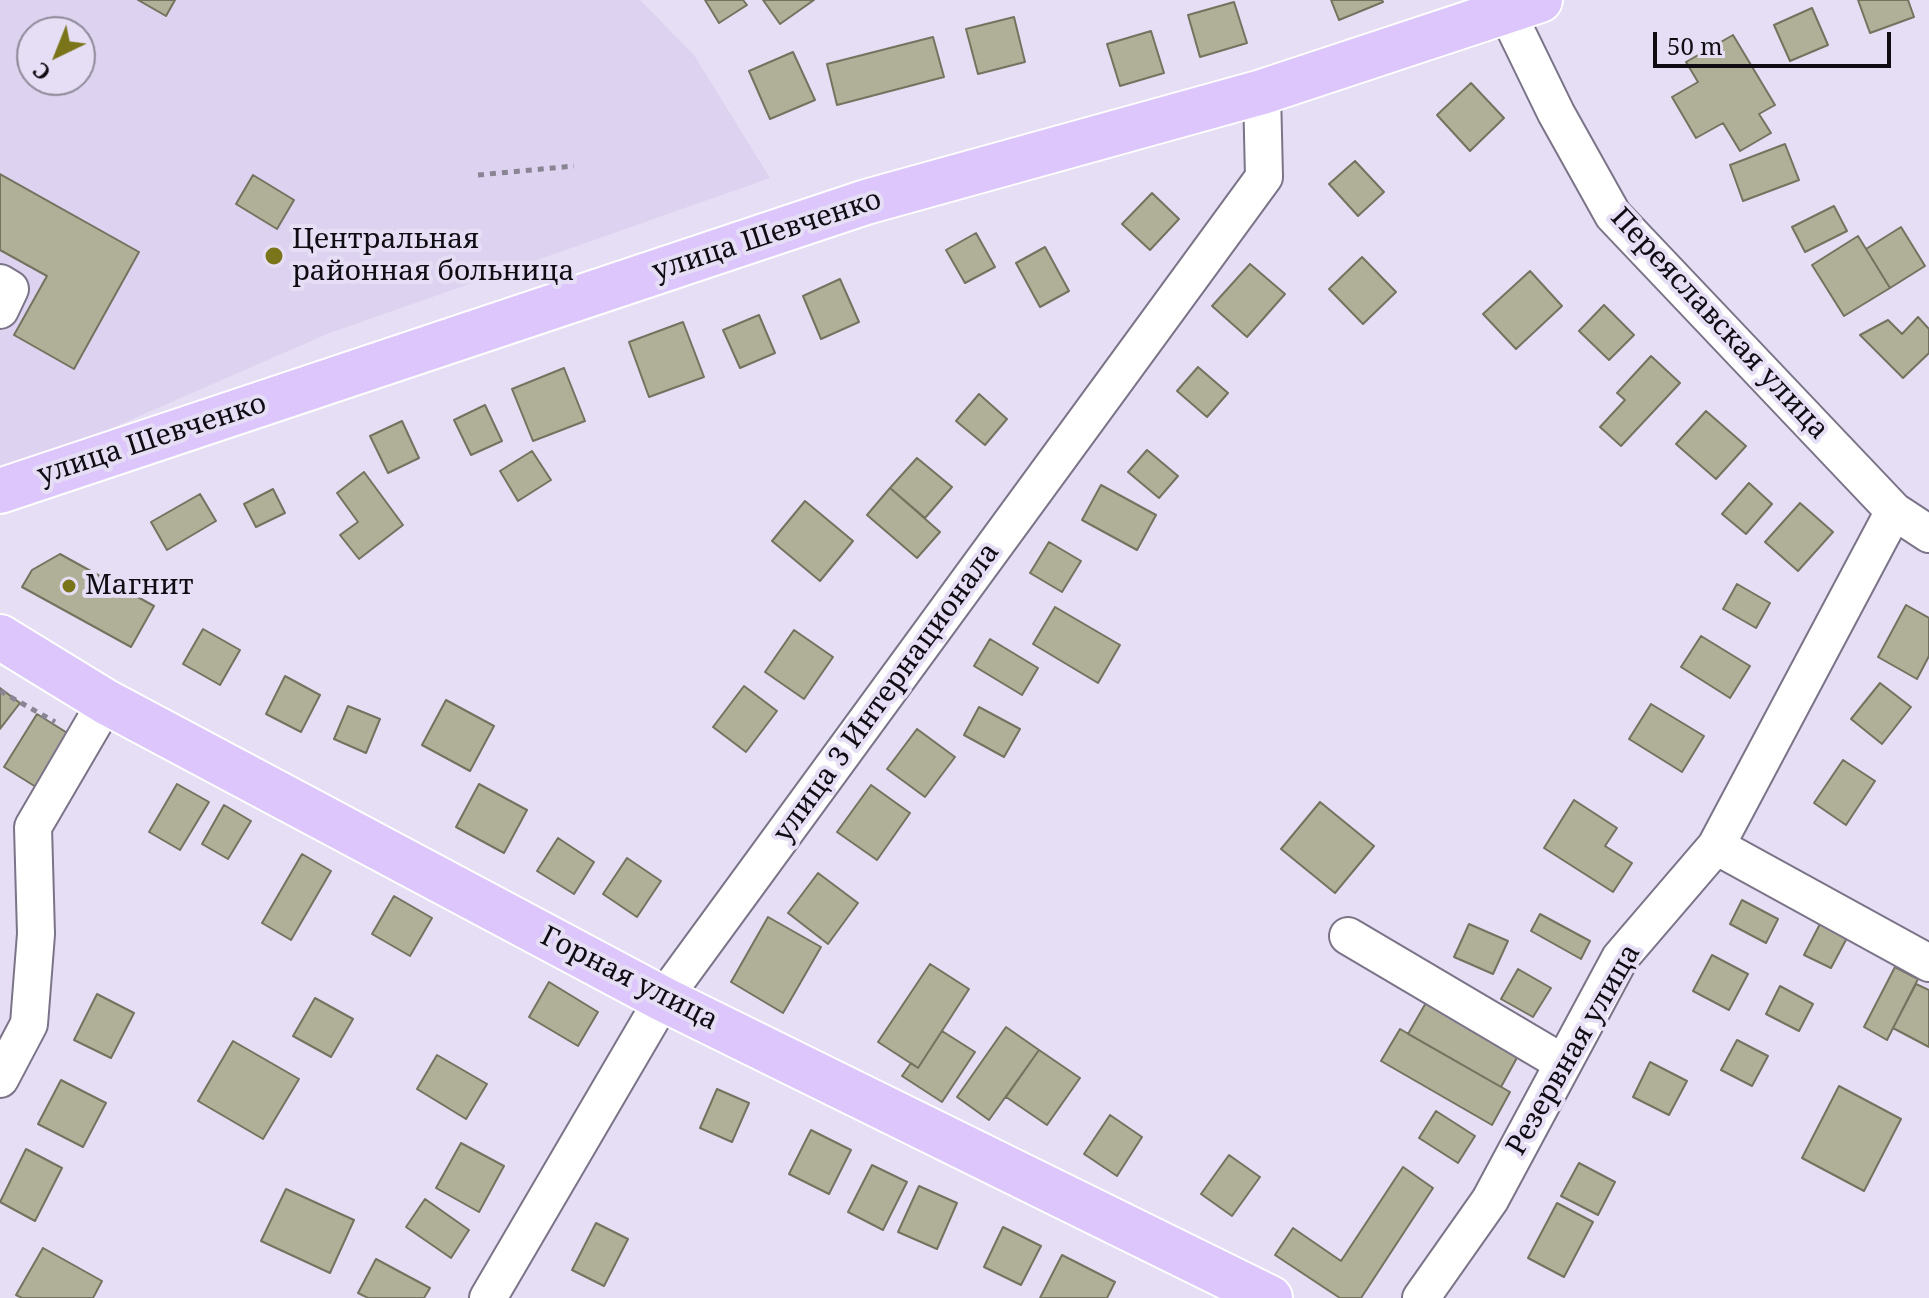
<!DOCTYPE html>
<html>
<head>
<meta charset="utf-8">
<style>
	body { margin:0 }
	#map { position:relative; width:1929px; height:1298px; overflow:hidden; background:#e5def4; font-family:"Noto Serif",serif }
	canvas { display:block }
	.north { position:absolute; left:16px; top:16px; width:80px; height:80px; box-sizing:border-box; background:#e5def4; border:2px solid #8f8a9a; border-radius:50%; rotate:223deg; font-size:22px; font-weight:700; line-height:32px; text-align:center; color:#0f0c13 }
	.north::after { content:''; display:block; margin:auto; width:28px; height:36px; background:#7a751a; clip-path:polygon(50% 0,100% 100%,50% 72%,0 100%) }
	.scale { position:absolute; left:1653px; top:32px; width:238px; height:36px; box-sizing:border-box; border:4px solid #0f0c13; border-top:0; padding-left:10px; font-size:24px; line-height:28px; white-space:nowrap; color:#0f0c13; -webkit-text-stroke:6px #e5def4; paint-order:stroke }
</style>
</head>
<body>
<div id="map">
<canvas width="1929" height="1298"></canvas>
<div class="north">С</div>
<div class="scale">50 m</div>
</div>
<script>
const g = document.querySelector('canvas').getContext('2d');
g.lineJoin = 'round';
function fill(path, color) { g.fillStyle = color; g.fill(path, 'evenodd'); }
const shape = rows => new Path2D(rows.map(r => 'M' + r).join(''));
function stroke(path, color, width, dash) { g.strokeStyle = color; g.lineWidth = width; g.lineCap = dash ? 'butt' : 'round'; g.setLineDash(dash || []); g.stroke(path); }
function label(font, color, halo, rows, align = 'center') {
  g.font = font + ' "Noto Serif",serif'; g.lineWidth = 8; g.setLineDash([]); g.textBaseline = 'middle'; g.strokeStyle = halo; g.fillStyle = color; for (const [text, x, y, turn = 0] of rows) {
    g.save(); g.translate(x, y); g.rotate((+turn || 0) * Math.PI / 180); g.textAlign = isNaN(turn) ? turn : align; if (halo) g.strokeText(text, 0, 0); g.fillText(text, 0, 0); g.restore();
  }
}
fill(shape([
	[0,0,640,0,694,55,770,178,327,334,0,477],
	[32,32,80,32,80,80,32,80]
]), '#ddd3f0');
const building = shape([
	[138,0,175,0,166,16,138,0],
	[705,0,743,0,747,5,719,23,705,0],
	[763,0,814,0,780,24,763,0],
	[1331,0,1382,0,1383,2,1339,20,1331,0],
	[1858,0,1908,0,1914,17,1870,33,1858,0],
	[1234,2,1247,43,1200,57,1188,15,1234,2],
	[1812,8,1828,45,1790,61,1774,25,1812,8],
	[1014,17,1025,62,978,74,966,29,1014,17],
	[1151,31,1164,73,1120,86,1107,44,1151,31],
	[1733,35,1775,105,1759,114,1771,133,1740,151,1723,123,1696,138,1672,97,1698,82,1686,62,1733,35],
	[933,37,944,77,837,105,827,64,933,37],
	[793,52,815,100,770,119,749,71,793,52],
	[1471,83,1504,118,1470,151,1437,115,1471,83],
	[1785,144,1799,180,1743,201,1730,165,1785,144],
	[1355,161,1384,192,1358,216,1329,184,1355,161],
	[0,174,139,252,74,369,14,335,47,276,0,250,0,174],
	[253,175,294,200,277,229,236,204,253,175],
	[1152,193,1179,219,1150,250,1122,224,1152,193],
	[1834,206,1847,231,1805,252,1792,227,1834,206],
	[1901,227,1925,266,1890,288,1866,249,1901,227],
	[976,233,995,267,965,283,946,250,976,233],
	[1858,236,1890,288,1844,316,1812,265,1858,236],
	[1045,247,1069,291,1040,307,1016,263,1045,247],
	[1362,257,1396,292,1363,324,1329,289,1362,257],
	[1250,264,1285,294,1247,337,1212,306,1250,264],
	[1530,271,1562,306,1516,349,1483,314,1530,271],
	[840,279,859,322,821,339,803,296,840,279],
	[1604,305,1634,335,1609,360,1579,331,1604,305],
	[759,315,775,353,740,368,723,330,759,315],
	[1918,317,1929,329,1929,353,1903,378,1860,335,1888,320,1902,334,1918,317],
	[683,322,704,377,649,397,629,342,683,322],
	[1651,356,1680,383,1621,446,1600,427,1625,400,1617,393,1651,356],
	[1198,367,1228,393,1207,417,1177,391,1198,367],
	[564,368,585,421,533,441,512,389,564,368],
	[979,394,1007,419,985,445,956,421,979,394],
	[485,405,502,441,471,455,454,420,485,405],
	[1706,411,1746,446,1716,479,1676,444,1706,411],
	[402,421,419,458,388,473,370,436,402,421],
	[1147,450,1178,476,1159,498,1128,472,1147,450],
	[532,451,551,480,518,501,500,471,532,451],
	[917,458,952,487,925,518,890,488,917,458],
	[364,472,403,525,359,559,340,535,358,522,337,493,364,472],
	[1749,483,1772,504,1746,534,1722,514,1749,483],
	[1101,485,1156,515,1137,550,1082,520,1101,485],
	[890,488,940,532,917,558,867,515,890,488],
	[273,489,285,513,256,527,244,504,273,489],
	[200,494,216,521,167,550,151,522,200,494],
	[805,501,853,541,820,581,772,541,805,501],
	[1800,503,1833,532,1798,571,1765,542,1800,503],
	[1049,542,1081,561,1062,592,1030,573,1049,542],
	[60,554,154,606,131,647,22,587,32,570,60,554],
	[1737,584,1770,603,1756,628,1723,609,1737,584],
	[1906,605,1929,618,1929,656,1917,679,1878,657,1906,605],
	[1055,607,1120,645,1098,683,1033,644,1055,607],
	[203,629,240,650,220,685,183,664,203,629],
	[794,630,833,657,804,699,765,672,794,630],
	[1701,636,1750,666,1730,698,1681,667,1701,636],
	[990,639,1038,668,1022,695,974,666,990,639],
	[285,676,320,695,301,732,266,714,285,676],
	[1880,683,1911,707,1882,744,1851,719,1880,683],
	[744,686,777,711,746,752,713,727,744,686],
	[0,688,20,703,0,729,0,688],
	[446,700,494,726,470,771,422,745,446,700],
	[1651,704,1704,736,1682,772,1629,739,1651,704],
	[348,706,380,719,366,753,334,739,348,706],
	[979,707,1020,729,1004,757,964,735,979,707],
	[37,714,69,734,36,787,4,767,37,714],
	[917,729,955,757,925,797,887,769,917,729],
	[1843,760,1875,781,1846,825,1814,803,1843,760],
	[177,784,209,802,180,850,149,832,177,784],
	[479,784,527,810,504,853,456,827,479,784],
	[871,785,910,813,877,860,837,832,871,785],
	[1574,800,1617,828,1605,846,1632,863,1613,892,1544,848,1574,800],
	[1320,802,1374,846,1335,893,1281,849,1320,802],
	[224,805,251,821,228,859,202,844,224,805],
	[558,838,594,862,574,894,537,871,558,838],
	[302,854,331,871,291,940,262,923,302,854],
	[627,858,661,881,637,917,603,894,627,858],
	[818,873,858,903,828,944,788,913,818,873],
	[394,896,432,918,410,956,372,934,394,896],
	[1742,900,1778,919,1766,943,1730,924,1742,900],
	[1540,914,1590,941,1581,959,1531,931,1540,914],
	[768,917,821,947,783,1013,731,982,768,917],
	[1821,922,1848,936,1831,968,1804,955,1821,922],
	[1469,924,1508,941,1493,974,1454,957,1469,924],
	[1712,955,1748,974,1729,1010,1693,991,1712,955],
	[930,964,969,989,918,1068,878,1042,930,964],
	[1895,967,1918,979,1887,1040,1864,1027,1895,967],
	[1518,969,1551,988,1533,1017,1501,999,1518,969],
	[549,982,598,1012,578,1046,529,1017,549,982],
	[1916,984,1929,990,1929,1047,1893,1028,1916,984],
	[1780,986,1813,1004,1799,1031,1766,1014,1780,986],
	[97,994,134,1013,111,1058,74,1040,97,994],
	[315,998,353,1019,331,1057,293,1036,315,998],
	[1427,1001,1519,1054,1501,1087,1408,1034,1427,1001],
	[1006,1027,1039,1050,989,1120,957,1097,1006,1027],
	[1400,1029,1510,1092,1492,1125,1381,1061,1400,1029],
	[942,1031,975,1052,942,1102,902,1076,911,1063,918,1068,942,1031],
	[1737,1040,1768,1056,1752,1086,1721,1070,1737,1040],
	[233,1041,299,1079,263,1139,198,1101,233,1041],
	[1039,1050,1080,1078,1047,1125,1006,1097,1039,1050],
	[437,1055,487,1084,466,1119,417,1089,437,1055],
	[1650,1062,1687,1081,1669,1115,1633,1097,1650,1062],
	[61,1080,106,1103,83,1147,38,1124,61,1080],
	[1839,1086,1901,1119,1864,1191,1802,1158,1839,1086],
	[717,1089,749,1103,732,1142,700,1128,717,1089],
	[1436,1111,1475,1136,1458,1163,1419,1138,1436,1111],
	[1110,1115,1142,1137,1117,1176,1084,1154,1110,1115],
	[811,1130,851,1150,829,1194,789,1174,811,1130],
	[461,1143,504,1166,479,1212,436,1188,461,1143],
	[26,1149,62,1168,35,1221,0,1202,26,1149],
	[1229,1155,1260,1177,1232,1216,1201,1194,1229,1155],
	[1579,1163,1615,1182,1598,1215,1561,1196,1579,1163],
	[872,1165,907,1182,883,1230,848,1212,872,1165],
	[1403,1167,1433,1188,1361,1298,1340,1298,1275,1255,1293,1228,1341,1261,1403,1167],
	[919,1186,957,1203,937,1249,898,1232,919,1186],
	[286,1189,354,1220,330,1273,261,1241,286,1189],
	[425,1199,469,1230,451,1258,406,1227,425,1199],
	[1557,1203,1593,1222,1564,1277,1528,1258,1557,1203],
	[596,1223,628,1239,604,1286,572,1270,596,1223],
	[1003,1227,1041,1246,1021,1285,984,1267,1003,1227],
	[43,1248,102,1281,93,1298,22,1298,16,1295,43,1248],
	[1062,1255,1115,1282,1107,1298,1040,1298,1062,1255],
	[376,1259,430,1288,424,1298,368,1298,358,1293,376,1259]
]);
fill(building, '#b0b099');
stroke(building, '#74735f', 2);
const minor = shape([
	[1501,0,1556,113,1613,215,1894,511,1929,534],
	[0,283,10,289,0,310],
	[1716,846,1929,963],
	[1348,936,1563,1063],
	[0,1079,29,1024,36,934,33,827,106,702],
	[488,1298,663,999,1264,177,1262,92],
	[1421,1298,1490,1200,1620,958,1716,846,1894,511]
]);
const major = shape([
	[0,491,866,202,1262,92,1540,0],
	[0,637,106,702,663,999,1270,1298]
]);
stroke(minor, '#7b7488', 40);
stroke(major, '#fff', 48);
stroke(shape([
	[478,175,574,166],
	[0,691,55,722]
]), '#8a8594', 5, [6, 6]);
stroke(minor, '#fff', 36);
stroke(major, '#dcc6fc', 44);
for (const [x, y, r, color] of [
	[274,256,10,"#7a751a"],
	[69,586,8,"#7a751a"]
]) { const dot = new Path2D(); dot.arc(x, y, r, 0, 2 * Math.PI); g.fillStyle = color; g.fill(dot); stroke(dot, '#e5def4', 3); }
label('28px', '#0f0c13', '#e5def4', [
	["улица Шевченко",767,236,-18],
	["Переяславская улица",1719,324,47],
	["улица Шевченко",152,440,-18],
	["улица 3 Интернационала",887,693,-54],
	["Горная улица",629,979,27],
	["Резервная улица",1574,1050,-60]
]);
label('28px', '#0f0c13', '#e5def4', [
	["Центральная",292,240],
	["районная больница",292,272],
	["Магнит",85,586]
], 'left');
</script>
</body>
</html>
